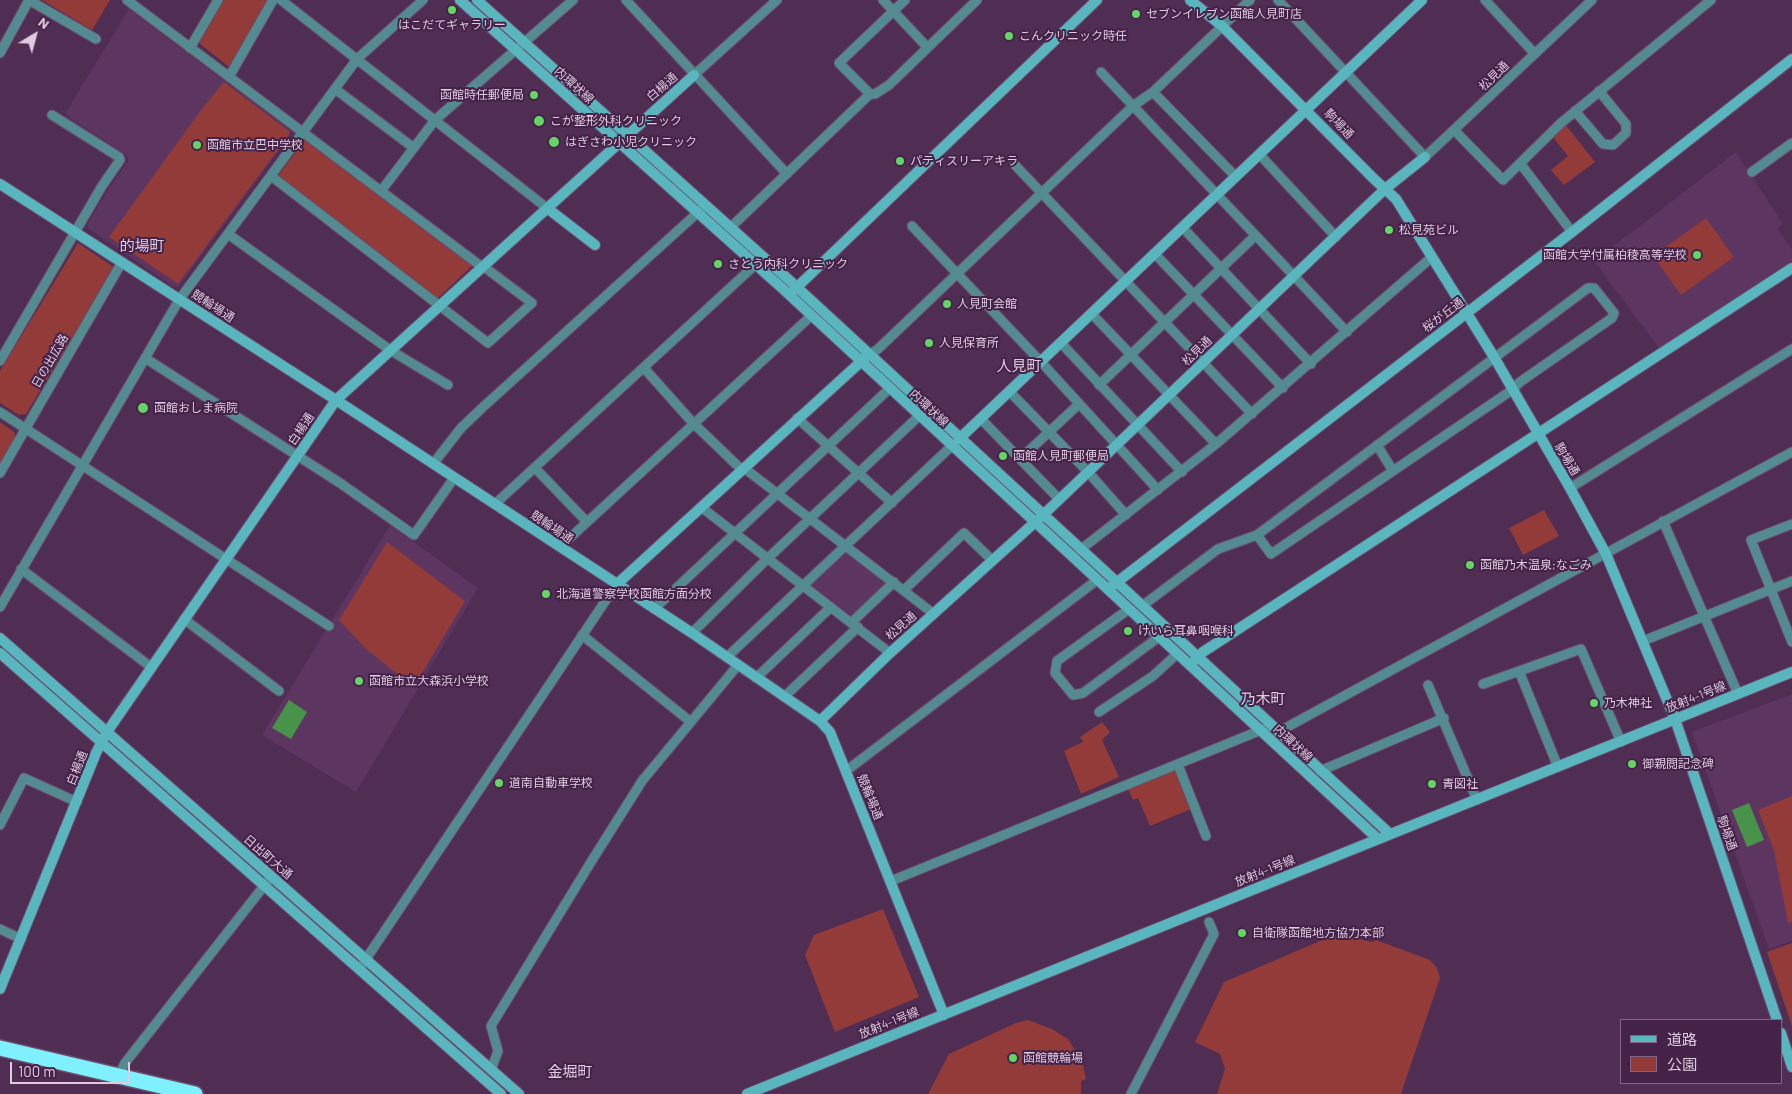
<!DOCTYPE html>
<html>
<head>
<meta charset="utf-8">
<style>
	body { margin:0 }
	#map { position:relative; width:1792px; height:1094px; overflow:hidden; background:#502d53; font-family:Barlow,"Noto Sans JP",sans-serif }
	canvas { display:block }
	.legend { position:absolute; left:1620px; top:1019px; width:162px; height:65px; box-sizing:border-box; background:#452348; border:1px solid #836685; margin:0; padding:6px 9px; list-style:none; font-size:15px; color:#dfcae0 }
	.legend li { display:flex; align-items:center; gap:10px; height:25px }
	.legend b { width:25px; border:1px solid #836685 }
	.north { position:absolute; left:10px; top:10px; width:50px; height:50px; -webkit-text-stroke:4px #452348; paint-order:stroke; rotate:37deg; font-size:14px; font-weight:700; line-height:20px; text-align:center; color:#dfcae0 }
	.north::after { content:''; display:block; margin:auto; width:18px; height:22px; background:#dfcae0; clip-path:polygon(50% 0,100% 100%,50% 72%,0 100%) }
	.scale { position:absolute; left:10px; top:1062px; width:120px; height:22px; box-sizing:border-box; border:2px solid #dfcae0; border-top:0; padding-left:6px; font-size:15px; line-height:18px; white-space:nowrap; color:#dfcae0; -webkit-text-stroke:4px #452348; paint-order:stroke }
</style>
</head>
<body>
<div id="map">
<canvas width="1792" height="1094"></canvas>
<ul class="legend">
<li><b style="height:6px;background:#59b6bf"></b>道路</li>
<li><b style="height:14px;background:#923b39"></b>公園</li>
</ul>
<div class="north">N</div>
<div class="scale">100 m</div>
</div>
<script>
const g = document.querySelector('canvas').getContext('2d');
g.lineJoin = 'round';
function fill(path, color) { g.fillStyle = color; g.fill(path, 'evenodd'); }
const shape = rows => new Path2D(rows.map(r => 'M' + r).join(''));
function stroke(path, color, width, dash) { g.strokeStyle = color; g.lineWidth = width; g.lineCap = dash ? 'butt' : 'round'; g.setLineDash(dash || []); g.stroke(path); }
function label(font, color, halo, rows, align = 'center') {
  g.font = font + ' Barlow,"Noto Sans JP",sans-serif'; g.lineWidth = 4; g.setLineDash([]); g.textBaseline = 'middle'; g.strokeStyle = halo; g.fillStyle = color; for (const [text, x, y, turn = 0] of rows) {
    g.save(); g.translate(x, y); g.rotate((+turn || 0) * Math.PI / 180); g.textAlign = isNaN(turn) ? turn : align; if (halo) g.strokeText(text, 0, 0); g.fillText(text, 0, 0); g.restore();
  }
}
fill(shape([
	[129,9,290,130,291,134,178,287,174,287,88,228,87,225,108,190,128,161,127,155,67,116,66,112],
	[1736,152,1783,224,1777,228,1792,250,1792,261,1659,348,1594,261],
	[390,525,478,588,356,792,262,735],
	[846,551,888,583,852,616,810,585],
	[1792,694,1792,941,1769,949,1692,732]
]), '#5c3560');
fill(shape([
	[42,0,110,0,92,30],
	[224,0,267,0,229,67,199,43],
	[224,82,289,131,289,135,178,284,109,237,204,106],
	[1565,124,1595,162,1564,185,1551,170,1568,156,1552,136],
	[306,138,473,265,438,298,278,176],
	[1706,218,1734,257,1681,295,1653,256],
	[78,243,115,268,26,414,19,415,0,403,0,371],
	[0,422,14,432,16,437,0,465],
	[1544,510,1559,536,1523,555,1509,528],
	[387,542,465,601,419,678,406,681,366,649,339,620],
	[1102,722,1110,732,1102,740,1119,777,1081,794,1064,751,1083,742,1080,737],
	[1175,770,1191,809,1150,826,1138,798,1133,800,1128,789],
	[1792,796,1792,922,1788,923,1774,850,1758,810],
	[883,909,919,997,835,1032,805,955,814,935],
	[1339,933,1371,942,1376,940,1430,960,1437,968,1440,978,1401,1094,1217,1094,1225,1069,1220,1054,1195,1042,1224,982],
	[1792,943,1792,1026,1767,952],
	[1028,1020,1052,1029,1068,1039,1082,1061,1086,1079,1081,1081,1081,1094,928,1094,949,1054,1016,1023]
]), '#923b39');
fill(shape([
	[289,700,307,712,291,739,272,728],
	[1749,803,1764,840,1747,847,1732,810]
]), '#489349');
const street = shape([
	[29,0,96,39],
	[127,0,482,267],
	[281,0,547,208],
	[626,0,787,174],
	[883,0,927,47],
	[1278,0,1425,157,1592,0],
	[1485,0,1535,54],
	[190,48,218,0],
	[0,53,29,0],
	[1101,72,1347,332],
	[694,75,777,0],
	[229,77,273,0],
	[335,89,414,148],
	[1153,92,1236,177],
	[870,94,839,63,905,0],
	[1575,111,1603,144,1613,145,1626,133,1626,124,1599,91],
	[1455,131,1503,180,1561,123,1711,0],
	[1260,155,1336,237],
	[1520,163,1572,232],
	[1014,164,1252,414],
	[1752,172,1792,143],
	[271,176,488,343,532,303,483,266],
	[381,191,435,120,573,0],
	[912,226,1042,363,1158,490],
	[730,228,870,94,875,94,889,85,977,0],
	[1183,228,1311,364],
	[228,234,390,350,448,385],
	[1155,254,1283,388],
	[1092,314,1216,444],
	[1061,343,1182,472],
	[869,355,878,349,1133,106,1153,92,1250,0],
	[145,358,340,483,414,535,454,478],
	[0,361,102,186,120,160,119,157,52,115],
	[644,368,693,423,741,469],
	[1099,385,1255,236],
	[1010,392,1088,472,1126,515],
	[0,412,329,626],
	[797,418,892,503],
	[981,419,1059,499],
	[1377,445,1393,471],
	[1020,459,1079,404],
	[433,464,461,428,482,408,705,206],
	[535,468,587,522],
	[744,468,934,614],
	[0,473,122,262],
	[1570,488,1792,349],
	[495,504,755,265],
	[701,507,890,653],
	[1663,521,1738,694],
	[1792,524,1751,540,1792,642],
	[560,547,811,316],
	[1080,550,1216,444,1432,257],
	[21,569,151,667],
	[904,590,964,533,992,560],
	[1142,606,1218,549,1257,535,1588,288,1594,288,1614,313,1612,318,1520,382,1512,390,1271,554,1257,535],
	[0,607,179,300,357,59,423,0],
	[654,609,889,389],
	[1129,609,1057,661,1055,673,1073,695,1083,693,1159,637],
	[184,619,279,691],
	[852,622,894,582],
	[692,633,767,559,919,416],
	[582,635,691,722],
	[1643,641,1792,581],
	[727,657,957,441],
	[1519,671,1558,767],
	[756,678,831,607],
	[1483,684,1581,649,1621,742],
	[1428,685,1477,800],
	[784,697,858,627],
	[1099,712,1153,676,1177,654],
	[1278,732,1792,452],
	[1178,765,1206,836],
	[846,771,1097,580],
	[1320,771,1444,718],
	[0,825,24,778,77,802],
	[891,881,1271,726],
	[0,929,21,939],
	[362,965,616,585],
	[491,1070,498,1051,491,1026,591,862,642,781,738,665],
	[118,1077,125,1063,271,877],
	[1131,1094,1214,934,1209,922]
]);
const secondary = shape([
	[460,0,782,288,1377,838],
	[477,0,789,280,1390,834],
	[1190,0,1222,26,1374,179,1396,199,1494,357,1570,488,1606,554,1675,719,1777,1020],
	[0,184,336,400,692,633,820,721,830,732,944,1015],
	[547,208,595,245],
	[793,291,1097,0],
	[959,439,1422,0],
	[616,585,865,358],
	[1112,586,1572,232,1792,59],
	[0,638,519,1094],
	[0,653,501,1094],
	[1194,661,1203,652,1792,268],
	[820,721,890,653,1043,515,1385,189,1425,157],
	[0,989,96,753,107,732,336,400,694,75],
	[1781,1033,1792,1067],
	[747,1094,1792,672]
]);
const highway = shape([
	[0,1048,195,1094]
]);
stroke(street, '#6d4c6f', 11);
stroke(secondary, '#6d4c6f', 12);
stroke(highway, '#6d4c6f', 18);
stroke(street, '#538b90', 9);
stroke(secondary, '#59b6bf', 10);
stroke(highway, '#7ff1fc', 15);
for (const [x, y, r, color] of [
	[452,10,5,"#65d467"],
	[1136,14,5,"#65d467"],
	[1009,36,5,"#65d467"],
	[534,95,5,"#65d467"],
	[539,121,6,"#65d467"],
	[554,142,6,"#65d467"],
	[197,145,5,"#65d467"],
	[900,161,5,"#65d467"],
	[1389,230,5,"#65d467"],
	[1697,255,5,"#65d467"],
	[718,264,5,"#65d467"],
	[947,304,5,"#65d467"],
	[929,343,5,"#65d467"],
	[143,408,6,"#65d467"],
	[1003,456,5,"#65d467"],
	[1470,565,5,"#65d467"],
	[546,594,5,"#65d467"],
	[1128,631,5,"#65d467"],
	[359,681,5,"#65d467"],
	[1594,703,5,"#65d467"],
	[1632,764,5,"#65d467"],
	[499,783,5,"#65d467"],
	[1432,784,5,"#65d467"],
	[1242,933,5,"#65d467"],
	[1013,1058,5,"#65d467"]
]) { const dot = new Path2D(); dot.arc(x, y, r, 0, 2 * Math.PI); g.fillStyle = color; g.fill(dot); stroke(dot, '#452348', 2); }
label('12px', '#dfcae0', '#452348', [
	["セブンイレブン函館人見町店",1146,14],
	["はこだてギャラリー",452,25,"center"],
	["こんクリニック時任",1019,36],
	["函館時任郵便局",524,95,"right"],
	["こが整形外科クリニック",550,121],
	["はぎさわ小児クリニック",565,142],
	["函館市立巴中学校",207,145],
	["パティスリーアキラ",910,161],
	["松見苑ビル",1399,230],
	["函館大学付属柏稜高等学校",1687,255,"right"],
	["さとう内科クリニック",728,264],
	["人見町会館",957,304],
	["人見保育所",939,343],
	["函館おしま病院",154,408],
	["函館人見町郵便局",1013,456],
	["函館乃木温泉;なごみ",1480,565],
	["北海道警察学校函館方面分校",556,594],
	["けいら耳鼻咽喉科",1138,631],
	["函館市立大森浜小学校",369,681],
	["乃木神社",1604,703],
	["御親閲記念碑",1642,764],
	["道南自動車学校",509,783],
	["青図社",1442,784],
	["自衛隊函館地方協力本部",1252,933],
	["函館競輪場",1023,1058]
], 'left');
label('12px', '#dfcae0', '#452348', [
	["松見通",1494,76,-44],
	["内環状線",574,85,42],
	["白楊通",662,87,-41],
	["駒場通",1339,124,46],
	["競輪場通",213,306,33],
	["桜が丘通",1443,315,-37],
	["松見通",1197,351,-44],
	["日の出広路",50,361,-60],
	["内環状線",929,408,43],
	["白楊通",301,429,-56],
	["駒場通",1567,459,59],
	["競輪場通",552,527,34],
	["松見通",901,626,-41],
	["放射4-1号線",1696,697,-22],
	["内環状線",1293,743,43],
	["白楊通",77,768,-68],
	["競輪場通",870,797,68],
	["駒場通",1727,833,71],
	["日出町大通",268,857,41],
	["放射4-1号線",1265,871,-22],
	["放射4-1号線",889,1023,-22]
]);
label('15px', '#dfcae0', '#452348', [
	["的場町",142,246],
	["人見町",1019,366],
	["乃木町",1263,699],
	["金堀町",570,1072]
]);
</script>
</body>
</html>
